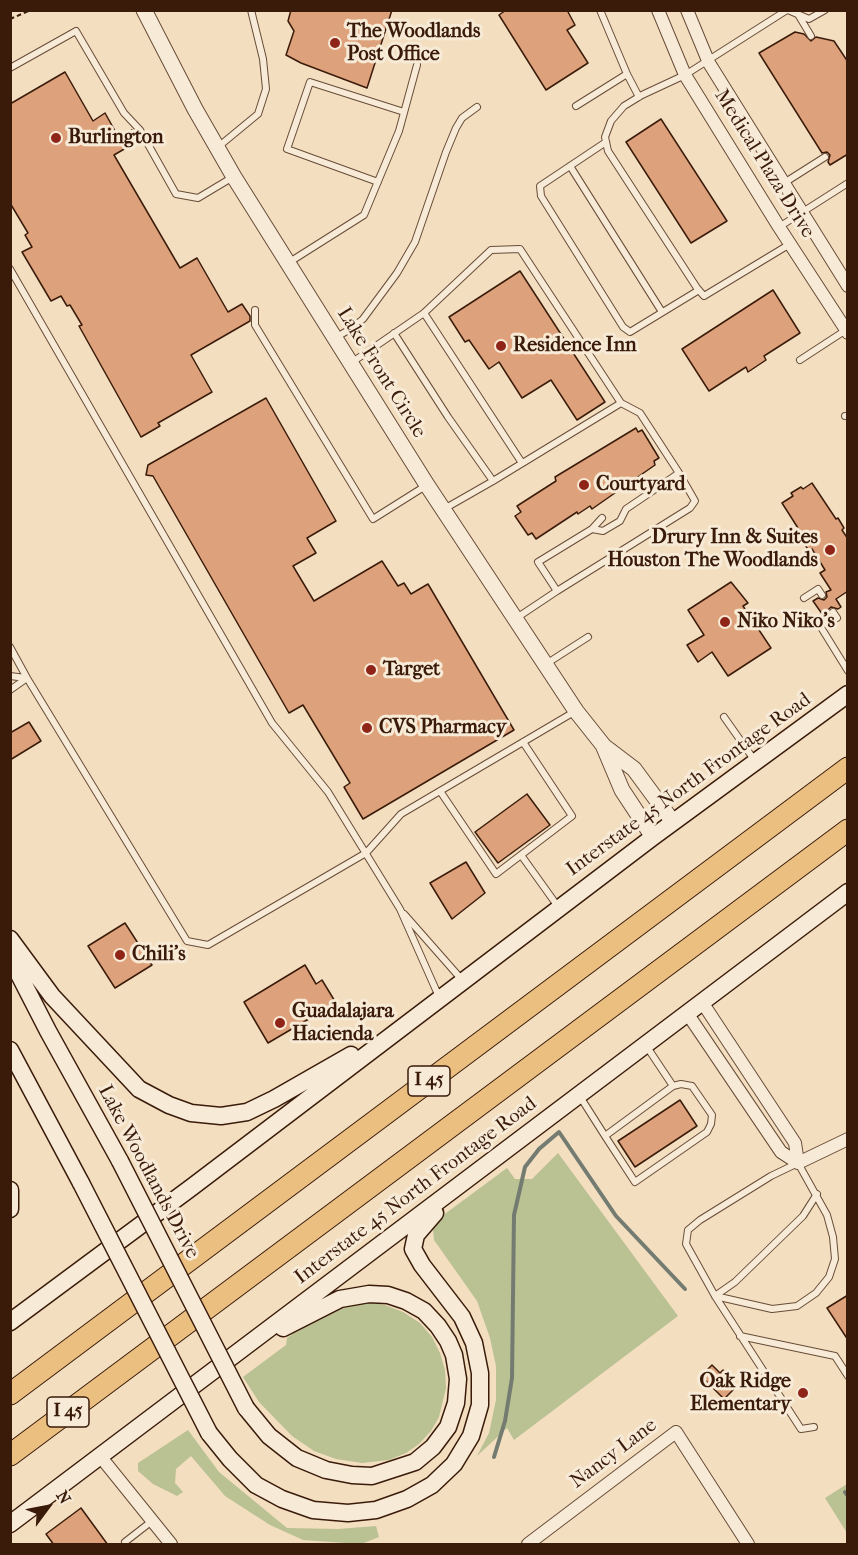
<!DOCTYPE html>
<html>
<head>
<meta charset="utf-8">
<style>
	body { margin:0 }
	#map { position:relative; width:858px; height:1555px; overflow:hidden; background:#f3dec0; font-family:"IM FELL French Canon",serif }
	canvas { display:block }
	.frame { position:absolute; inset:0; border:12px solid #3a1b0a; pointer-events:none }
	.north { position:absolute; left:18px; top:1477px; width:60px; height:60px; -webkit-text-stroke:4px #f7ead6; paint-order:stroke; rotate:58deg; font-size:16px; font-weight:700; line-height:24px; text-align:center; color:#3a1b0a }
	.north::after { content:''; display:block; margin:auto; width:21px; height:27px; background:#3a1b0a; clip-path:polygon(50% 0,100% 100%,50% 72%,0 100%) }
</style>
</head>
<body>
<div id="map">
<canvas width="858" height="1555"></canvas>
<div class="frame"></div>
<div class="north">N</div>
</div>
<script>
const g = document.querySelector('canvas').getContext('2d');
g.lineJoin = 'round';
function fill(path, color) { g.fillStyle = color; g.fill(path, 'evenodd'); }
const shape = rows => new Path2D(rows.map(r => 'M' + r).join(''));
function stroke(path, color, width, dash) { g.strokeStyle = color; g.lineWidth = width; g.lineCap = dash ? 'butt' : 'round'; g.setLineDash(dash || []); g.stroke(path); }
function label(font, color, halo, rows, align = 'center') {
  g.font = font + ' "IM FELL French Canon",serif'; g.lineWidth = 6; g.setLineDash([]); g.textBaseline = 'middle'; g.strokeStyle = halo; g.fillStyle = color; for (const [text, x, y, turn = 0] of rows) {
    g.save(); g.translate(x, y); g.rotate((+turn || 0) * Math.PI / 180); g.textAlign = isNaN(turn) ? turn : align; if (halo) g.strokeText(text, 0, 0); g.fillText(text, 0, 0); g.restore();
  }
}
fill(shape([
	[558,1153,678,1316,514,1440,507,1428,477,1456,489,1433,496,1400,496,1366,490,1338,477,1301,434,1240,433,1229,438,1219,507,1168,515,1179,532,1179],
	[365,1302,385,1305,403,1312,420,1323,432,1337,440,1353,445,1370,446,1388,439,1417,431,1431,419,1444,406,1453,389,1460,362,1463,336,1459,314,1451,292,1436,259,1402,243,1377,286,1345,287,1338,314,1318,345,1306],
	[188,1430,219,1472,287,1528,338,1529,376,1526,379,1537,361,1544,303,1540,270,1525,225,1496,191,1456,176,1469,175,1483,183,1492,177,1496,153,1484,138,1471,138,1463],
	[847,1484,847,1533,825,1498]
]), '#bac193');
stroke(shape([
	[494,1457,505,1421,512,1378,514,1215,525,1167,539,1149,559,1132,616,1216,685,1289],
	[845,1492,848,1496]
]), '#747c71', 4);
const building = shape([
	[291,10,392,10,367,88,301,63,286,55,294,31,288,21,291,10],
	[506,10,567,10,575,25,567,30,588,63,546,90,499,15,506,10],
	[795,32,804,34,811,41,816,37,834,41,848,62,848,154,830,165,828,162,830,155,827,152,822,153,759,53,795,32],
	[65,72,93,121,105,113,119,138,132,130,138,141,114,155,180,268,197,258,228,312,242,304,250,316,250,321,191,355,212,392,158,423,160,426,141,437,79,326,82,325,70,305,67,306,61,296,51,301,22,252,32,247,25,235,28,233,10,203,10,104,65,72],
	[661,119,727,221,691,243,626,142,661,119],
	[520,271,605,402,577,420,551,380,522,398,499,362,489,369,469,340,465,342,449,317,520,271],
	[773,290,800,333,764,356,766,360,748,372,746,367,709,391,682,349,773,290],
	[266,398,336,521,307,538,316,553,293,566,314,601,382,561,398,586,404,583,411,594,428,584,514,730,363,819,344,787,350,783,303,705,289,713,153,476,146,475,148,465,266,398],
	[636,428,638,432,642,430,659,458,654,461,655,465,592,509,590,506,578,514,577,512,536,539,532,533,528,535,515,516,521,512,517,506,556,481,555,477,636,428],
	[812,483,836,519,838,518,844,528,842,530,848,539,848,591,836,599,841,607,838,609,831,607,828,610,829,615,825,618,813,601,818,598,824,600,827,597,826,592,831,590,820,573,825,570,812,549,809,551,802,540,805,539,782,503,793,496,791,493,801,487,803,489,812,483],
	[731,582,748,603,743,606,771,648,728,676,712,652,698,662,687,645,704,635,688,610,731,582],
	[29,722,41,741,10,760,10,733,29,722],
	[527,794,550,825,498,863,475,832,527,794],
	[466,862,485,893,452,919,430,883,466,862],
	[125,923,152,965,115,988,88,946,125,923],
	[305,965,316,984,322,980,336,1003,268,1043,244,1002,305,965],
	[680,1100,697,1126,635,1167,618,1141,680,1100],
	[848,1295,848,1340,827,1308,848,1295],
	[712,1365,720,1373,723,1370,732,1379,730,1381,736,1387,724,1399,701,1376,712,1365],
	[81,1508,108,1545,54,1545,46,1534,81,1508]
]);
fill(building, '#dda27b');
stroke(building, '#3a1b0a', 1.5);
const service = shape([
	[600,10,627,74,639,97],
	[787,10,685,75,642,95,624,106,611,121,605,137,608,151,697,288,704,296,790,244],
	[788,10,809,19,825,10],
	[799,16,811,36],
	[10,68,76,31,124,113,140,130,176,194,198,198,233,177],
	[576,106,627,74],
	[606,142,540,186,541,196,623,327,630,332,699,290],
	[218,147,258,114,266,89,263,59,251,10],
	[570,166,662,312],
	[378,182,287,149,310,82,404,112],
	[784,183,825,157],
	[779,227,848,183],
	[288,263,364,215,399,131,417,65],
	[10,269,272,723,328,792,400,909,440,999],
	[255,310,255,325,373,519,427,485],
	[424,313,491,250,520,249,621,403],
	[394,333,448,417,493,481],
	[335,338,352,328,363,319,397,273,415,242,446,152,456,128,462,118,477,107],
	[800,360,846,330],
	[351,363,424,313,522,463],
	[845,416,848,416],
	[444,509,493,481,621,403,640,413,679,473,626,509,620,521,603,531,592,529,538,562,557,591,515,619],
	[592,529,602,518],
	[557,591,690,508,695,501,679,473],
	[804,598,818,589,822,595],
	[833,612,837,618],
	[822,629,848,671],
	[10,647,27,678,187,941,208,945,366,853,401,814,574,712],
	[546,664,588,637],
	[10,676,26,678],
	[10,690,27,678],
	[724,717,755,761],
	[440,791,496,874,572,816,523,742],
	[521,855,559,908],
	[404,914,463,981],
	[647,1047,673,1086],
	[579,1095,605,1136,635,1182,707,1132,711,1124,712,1115,692,1086,681,1084,673,1086,605,1136],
	[715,1296,772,1309,797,1306,816,1293,829,1277,835,1259,833,1237,827,1215,798,1163,771,1176,700,1220,688,1230,686,1244,715,1296,801,1429,814,1427],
	[715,1296,735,1282,803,1216,817,1194],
	[740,1336,835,1356,848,1376],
	[125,1542,152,1521]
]);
const minor = shape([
	[658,10,685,75,779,227,848,333],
	[687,10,709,63,848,286],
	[702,1002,795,1143,798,1163],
	[687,1013,781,1152,798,1163],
	[798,1163,848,1139],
	[100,1456,171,1544],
	[528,1544,676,1432,748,1544]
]);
const tertiary = shape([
	[144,10,195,109,234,177,427,485,576,711,603,745,622,790,653,837],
	[605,747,634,769,673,822]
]);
const secondary = shape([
	[10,939,52,996,139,1089,169,1105,191,1113,221,1116,247,1112,274,1099,351,1055],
	[10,957,48,1031,120,1161],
	[10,1050,81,1183],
	[10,1190,10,1209],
	[10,1322,192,1187,653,837,848,694],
	[246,1408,269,1436,297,1458,326,1470,352,1475,372,1476,415,1462,433,1447,448,1427,456,1403,458,1379,454,1355,448,1341,438,1326,424,1311,406,1301,388,1295,369,1294,340,1299,283,1328],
	[209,1433,230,1459,256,1485,282,1499,313,1510,348,1513,376,1510,407,1499,432,1485,454,1464,471,1436,480,1405,480,1373,474,1343,462,1317,422,1265,413,1249,416,1235,435,1213],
	[10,1524,848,892]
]);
const motorway = shape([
	[10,1394,848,768],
	[10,1455,848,830]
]);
stroke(service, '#684c38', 8);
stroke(minor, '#684c38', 14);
stroke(tertiary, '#684c38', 17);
stroke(secondary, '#3a1b0a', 19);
stroke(motorway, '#3a1b0a', 23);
stroke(shape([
	[10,19,31,10]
]), '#3a1b0a', 2, [4.5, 3]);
stroke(service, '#f7ead6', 6);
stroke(minor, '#f7ead6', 12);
stroke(tertiary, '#f7ead6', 15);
stroke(secondary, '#f7ead6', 16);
stroke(motorway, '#eabf80', 21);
const secondaryBridge = shape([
	[120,1161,246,1408],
	[81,1183,209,1433]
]);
stroke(secondaryBridge, '#3a1b0a', 19, []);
stroke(secondaryBridge, '#f7ead6', 16);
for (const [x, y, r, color] of [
	[335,43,6,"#8f2418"],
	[56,138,6,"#8f2418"],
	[501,346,6,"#8f2418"],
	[584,485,6,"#8f2418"],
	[830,550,6,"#8f2418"],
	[725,622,6,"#8f2418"],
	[371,670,6,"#8f2418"],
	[367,728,6,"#8f2418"],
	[120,955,6,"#8f2418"],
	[280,1023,6,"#8f2418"],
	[803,1393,6,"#8f2418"]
]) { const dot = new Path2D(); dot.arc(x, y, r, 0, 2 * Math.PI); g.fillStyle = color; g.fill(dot); stroke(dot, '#f7ead6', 2); }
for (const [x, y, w] of [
	[429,1081,42],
	[68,1412,42]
]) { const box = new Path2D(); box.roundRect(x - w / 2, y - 15, w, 30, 4.5); g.fillStyle = '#f7ead6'; g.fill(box); stroke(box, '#3a1b0a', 1.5); }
label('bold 18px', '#3a1b0a', null, [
	["I 45",429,1081],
	["I 45",68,1412]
]);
label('bold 20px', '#3a1b0a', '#f7ead6', [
	["The Woodlands",347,32],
	["Post Office",347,55],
	["Burlington",68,138],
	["Residence Inn",513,346],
	["Courtyard",596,485],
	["Drury Inn & Suites",818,538,"right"],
	["Houston The Woodlands",818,561,"right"],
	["Niko Niko's",737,622],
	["Target",383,670],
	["CVS Pharmacy",379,728],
	["Chili's",132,955],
	["Guadalajara",292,1012],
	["Hacienda",292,1035],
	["Oak Ridge",791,1382,"right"],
	["Elementary",791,1405,"right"]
], 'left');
label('20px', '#3a1b0a', '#f7ead6', [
	["Medical Plaza Drive",764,164,58],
	["Lake Front Circle",381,373,58],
	["Interstate 45 North Frontage Road",689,785,-36],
	["Lake Woodlands Drive",148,1172,62],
	["Interstate 45 North Frontage Road",416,1191,-37],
	["Nancy Lane",614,1454,-37]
]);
</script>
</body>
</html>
